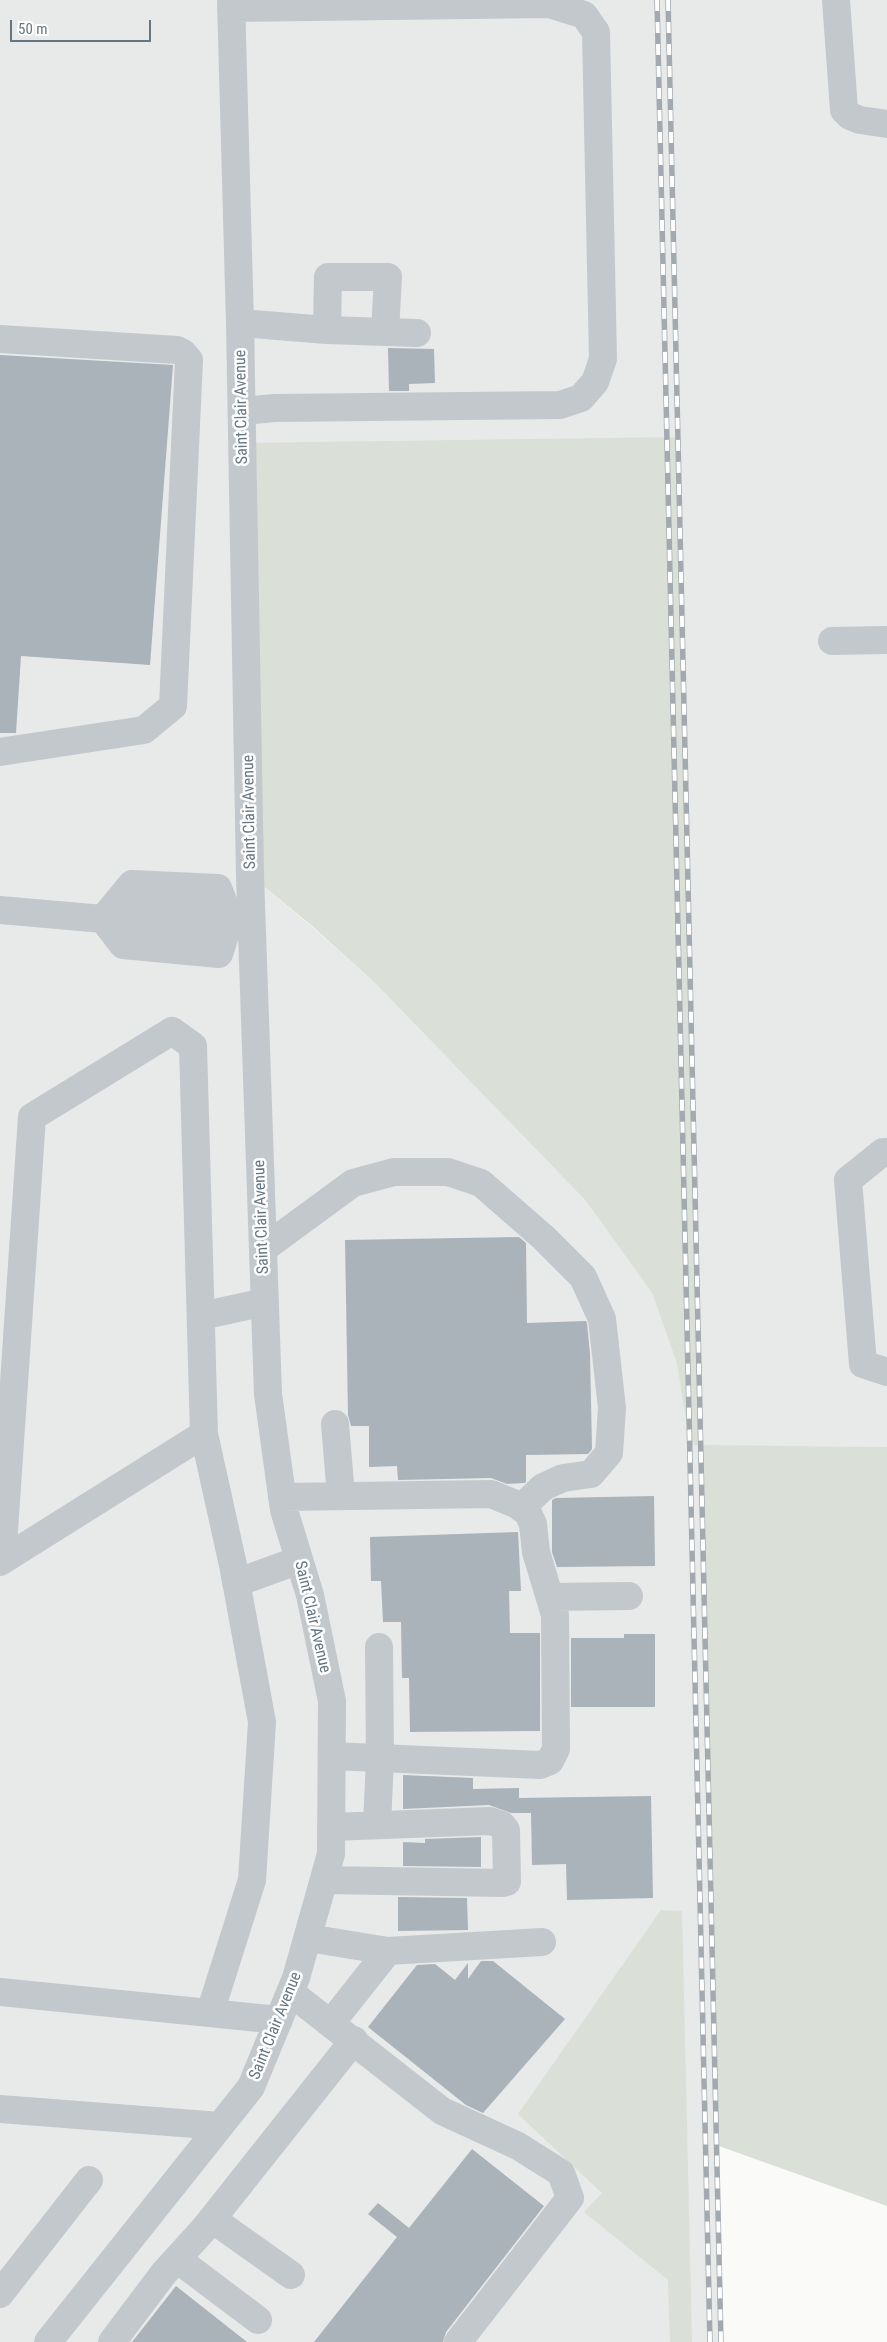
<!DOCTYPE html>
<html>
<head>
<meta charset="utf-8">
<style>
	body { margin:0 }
	#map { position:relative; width:887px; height:2342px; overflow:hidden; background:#fafaf8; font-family:"Roboto Condensed",sans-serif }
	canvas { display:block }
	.scale { position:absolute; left:10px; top:20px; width:141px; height:22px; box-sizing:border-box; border:2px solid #657683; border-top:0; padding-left:6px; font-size:15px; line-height:18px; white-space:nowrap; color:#657683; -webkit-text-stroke:4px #fff; paint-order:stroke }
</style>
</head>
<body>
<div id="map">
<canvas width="887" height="2342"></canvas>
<div class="scale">50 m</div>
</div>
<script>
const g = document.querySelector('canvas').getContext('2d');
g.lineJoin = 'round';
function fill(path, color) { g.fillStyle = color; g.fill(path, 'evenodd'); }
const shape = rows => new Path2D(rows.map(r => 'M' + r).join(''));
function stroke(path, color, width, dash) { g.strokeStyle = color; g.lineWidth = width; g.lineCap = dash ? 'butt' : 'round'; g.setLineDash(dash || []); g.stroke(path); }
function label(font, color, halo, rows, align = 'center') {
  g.font = font + ' "Roboto Condensed",sans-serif'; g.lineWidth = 5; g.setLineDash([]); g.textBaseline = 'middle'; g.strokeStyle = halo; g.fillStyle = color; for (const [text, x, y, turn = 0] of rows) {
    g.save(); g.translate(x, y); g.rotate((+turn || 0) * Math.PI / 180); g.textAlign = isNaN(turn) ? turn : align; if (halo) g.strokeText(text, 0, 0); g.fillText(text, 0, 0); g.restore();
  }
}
fill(shape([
	[0,0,887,0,887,1447,700,1446,721,2342,0,2342],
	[677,437,700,1445,691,1444,677,1364,652,1293,585,1200,374,982,311,926,250,875]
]), '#e8e9e9');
fill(shape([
	[677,437,700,1445,887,1447,887,2206,716,2145,700,1446,690,1444,677,1364,652,1293,585,1200,374,982,312,926,250,875,243,443],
	[661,1910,682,1911,692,2342,670,2342,668,2280,584,2212,602,2193,518,2114]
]), '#dadfd7');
fill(shape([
	[388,348,434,349,435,383,409,384,409,391,389,391],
	[0,355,173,365,150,665,21,656,16,733,0,733],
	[519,1237,526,1243,527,1323,586,1321,587,1323,590,1354,592,1449,588,1454,526,1455,526,1482,524,1483,507,1484,491,1478,398,1480,397,1466,369,1467,369,1426,351,1426,348,1415,345,1240],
	[654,1496,655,1566,557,1567,552,1552,552,1500,556,1498],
	[518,1532,521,1591,509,1591,510,1633,540,1633,540,1731,410,1732,409,1678,402,1678,401,1622,383,1622,381,1581,371,1581,370,1537],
	[624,1634,655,1634,655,1707,571,1707,571,1638,624,1638],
	[403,1775,473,1778,473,1789,519,1788,519,1798,651,1796,653,1898,567,1900,566,1864,532,1865,531,1813,511,1813,489,1805,403,1809],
	[481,1837,481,1867,403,1866,403,1842,425,1843,425,1839],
	[398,1897,467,1898,468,1930,398,1931],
	[481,1961,493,1961,565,2019,483,2113,466,2105,368,2027,417,1965,435,1964,455,1980,468,1963,468,1979],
	[472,2149,544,2206,446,2332,443,2342,314,2342,397,2237,368,2214,378,2203,409,2228],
	[176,2286,247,2342,132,2342]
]), '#aab3b9');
stroke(shape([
	[836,0,844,110,850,116,860,120,887,124],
	[231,8,549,4,584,15,596,32,603,359,595,382,581,398,560,405,275,408,242,411],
	[240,323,327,330,417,333],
	[327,330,328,277,388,277,385,332],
	[0,339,177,350,183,353,189,360,173,706,144,730,0,752],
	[832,641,887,640],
	[132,884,218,888,230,919,219,954,123,945,103,919,132,884],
	[0,910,103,919,127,924,219,931,230,919],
	[105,917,130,904,218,910,230,919,240,919],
	[887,1152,883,1152,848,1180,863,1364,887,1372],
	[263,1249,353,1183,394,1172,448,1172,481,1183,544,1238,583,1277,602,1319,612,1408,609,1453,591,1474,563,1478,543,1487,521,1508],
	[201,1316,265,1302],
	[335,1424,341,1496],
	[282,1497,491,1494,518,1505,528,1513,533,1524,536,1552,555,1615,556,1749,550,1761,540,1765,332,1756],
	[2,1560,32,1117,172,1031,193,1046,204,1434,233,1565,262,1722,252,1880,210,2013],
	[0,1562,204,1434],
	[236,1583,299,1560],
	[550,1597,629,1596],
	[377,1825,380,1758,379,1647],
	[324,1880,503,1883,507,1882,506,1830,502,1825,490,1821,331,1827],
	[308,1938,388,1951,331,2023],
	[388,1951,542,1942],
	[0,1992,279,2020],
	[290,1992,442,2111,518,2146,561,2173,570,2198,458,2342],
	[0,2109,220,2126],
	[212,2219,291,2275],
	[177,2259,258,2320],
	[0,2294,89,2180],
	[48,2342,251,2087,296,1978,331,1854,332,1701,310,1595,284,1510,268,1394,250,875,240,323,231,0],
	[112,2342,164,2273,204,2229,354,2040]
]), '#c3c8cc', 28);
const rail = shape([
	[657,0,710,2342],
	[668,0,721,2342]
]);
stroke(rail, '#a2aab0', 5.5);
stroke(rail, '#fff', 4, [11]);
label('16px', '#657683', '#fff', [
	["Saint Clair Avenue",242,407,-91],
	["Saint Clair Avenue",250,812,-91],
	["Saint Clair Avenue",262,1217,-92],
	["Saint Clair Avenue",312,1617,77],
	["Saint Clair Avenue",276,2026,-68]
]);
</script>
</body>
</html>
